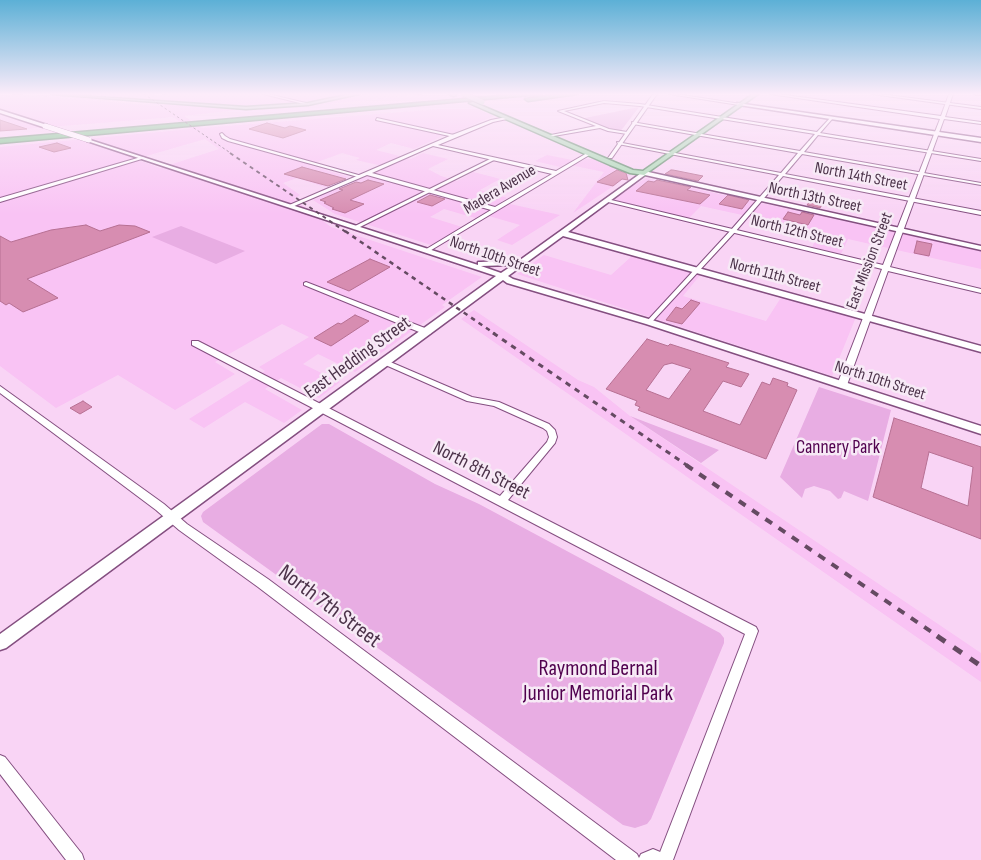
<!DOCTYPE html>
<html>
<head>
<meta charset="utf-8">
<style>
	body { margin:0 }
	canvas { display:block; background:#f9d4f5 }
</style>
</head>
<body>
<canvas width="981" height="860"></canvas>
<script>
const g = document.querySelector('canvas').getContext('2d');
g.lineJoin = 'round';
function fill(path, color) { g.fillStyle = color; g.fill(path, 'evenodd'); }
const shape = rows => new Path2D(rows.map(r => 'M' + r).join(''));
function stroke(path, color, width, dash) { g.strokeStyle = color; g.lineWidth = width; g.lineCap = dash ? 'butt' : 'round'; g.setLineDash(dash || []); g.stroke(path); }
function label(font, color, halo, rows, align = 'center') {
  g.font = font + ' "Sofia Sans Condensed",sans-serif'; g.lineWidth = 5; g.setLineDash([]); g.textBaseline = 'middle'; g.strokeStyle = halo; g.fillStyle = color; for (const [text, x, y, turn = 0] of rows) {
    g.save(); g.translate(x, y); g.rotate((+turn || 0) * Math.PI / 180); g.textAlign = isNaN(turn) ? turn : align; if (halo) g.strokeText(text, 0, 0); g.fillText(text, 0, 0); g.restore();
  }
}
fill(shape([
	[15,94,157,106,166,105,161,101,81,94,153,94,155,96,166,94,348,94,332,99,184,116,202,128,441,109,477,109,494,116,451,134,379,118,374,120,445,135,414,149,391,143,376,150,411,159,423,153,448,159,428,169,441,176,457,181,473,172,493,177,500,179,480,190,507,198,501,202,560,215,512,245,497,240,520,225,482,214,475,218,444,209,430,217,462,227,431,245,335,214,313,200,387,167,356,160,360,158,342,153,309,165,349,177,325,187,297,178,283,183,300,195,294,199,331,227,482,277,442,305,445,307,355,372,318,354,303,364,340,382,319,398,281,378,265,389,302,410,284,423,245,402,204,428,189,419,265,371,259,367,309,337,282,324,215,362,235,374,175,410,118,375,56,408,0,366,0,147,191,129,173,117,0,131,0,98],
	[205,139,219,149,160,168,136,159],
	[365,94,425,94,317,105],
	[547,155,572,160,578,163,586,159,596,159,630,175,573,213,604,172,565,164,560,167,535,161],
	[646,178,981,251,981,269,848,239,841,254,812,247,820,232,701,206,688,219,610,200],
	[544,255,611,275,633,255,701,274,683,296,766,321,782,296,856,317,832,376,517,274],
	[474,310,578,380,594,387,630,416,981,653,981,682,461,319]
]), '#f9c3f4');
fill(shape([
	[639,107,620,132,610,130,580,119],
	[181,226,245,251,216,264,152,237],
	[819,387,891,410,868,501,844,491,841,498,838,499,830,491,814,486,805,489,802,498,780,477],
	[630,416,719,450,701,463],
	[322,424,329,424,435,484,479,504,720,633,724,638,724,643,651,819,647,824,635,828,623,825,203,522,201,516,203,512]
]), '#e8ade3');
const building = shape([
	[0,120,27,129,0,131,0,120],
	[267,123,285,128,290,126,306,130,283,138,249,129,267,123],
	[57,143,71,148,54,152,39,147,57,143],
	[302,167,346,179,328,186,284,174,302,167],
	[617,170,626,173,628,180,622,179,613,186,597,182,617,170],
	[671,170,673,170,703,176,698,181,665,174,671,170],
	[368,180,384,184,350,200,364,204,345,213,332,209,334,208,324,203,326,202,320,200,343,190,339,189,356,182,361,183,368,180],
	[657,180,691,187,687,190,710,195,700,204,636,191,648,181,654,182,657,180],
	[430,195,445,199,432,206,417,202,430,195],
	[728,195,749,200,742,209,719,204,728,195],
	[814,196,826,198,820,208,807,205,814,196],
	[788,212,800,215,802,212,814,215,808,225,783,219,788,212],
	[86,225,100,231,119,225,135,226,150,232,27,279,58,298,23,312,9,303,6,305,0,301,0,236,11,242,51,230,86,225],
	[917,241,932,244,929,256,914,253,917,241],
	[370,259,390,267,349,291,327,282,370,259],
	[691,300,700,303,682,324,666,320,676,307,682,309,691,300],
	[355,315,369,321,331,346,314,338,338,323,341,324,355,315],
	[647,339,668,346,670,344,729,363,726,367,749,374,741,387,723,381,703,411,740,425,762,382,770,385,773,378,788,383,787,386,797,390,766,459,638,410,640,407,635,405,637,401,606,389,647,339],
	[672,363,691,369,669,399,646,390,664,365,672,363],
	[83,401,92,407,80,414,70,408,83,401],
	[894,418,981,447,981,539,873,497,894,418],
	[929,452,973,467,968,506,921,488,929,452]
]);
fill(building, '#d78db1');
stroke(building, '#b77093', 1);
const minor = shape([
	[263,94,268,94,310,104,308,105,263,94],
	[669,94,676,94,741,104,739,105,669,94],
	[872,94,880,94,981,107,981,109,872,94],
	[974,94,981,94,981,95,976,95,974,94],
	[604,101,640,104,817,132,831,117,833,118,820,133,981,159,981,161,818,135,804,152,981,183,981,185,802,154,785,174,981,211,981,215,783,176,735,232,651,323,647,323,647,321,731,230,779,175,618,144,617,142,781,173,798,153,633,124,632,122,800,151,815,134,640,106,604,103,564,111,609,129,627,132,627,134,608,131,600,128,548,137,546,136,596,126,558,111,604,101],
	[377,118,454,135,456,136,454,137,376,120,377,118],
	[222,133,225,136,230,139,362,176,358,177,228,141,222,138,220,134,222,133],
	[492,158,496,159,358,228,353,227,492,158],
	[306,282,430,330,431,332,430,334,424,334,304,285,304,283,306,282],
	[192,341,198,341,500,496,547,442,549,437,547,431,543,428,494,406,467,401,381,363,385,361,388,361,472,397,499,402,549,424,555,430,557,437,555,443,508,500,756,627,758,631,673,860,657,860,745,634,192,345,192,341],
	[0,755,5,757,82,854,84,860,66,860,0,774,0,755]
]);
const tertiary = shape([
	[653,94,657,94,612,158,608,158,653,94],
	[770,94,778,94,941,116,949,94,953,94,945,117,981,122,981,124,944,119,890,267,981,289,981,293,888,271,847,385,842,388,837,385,882,269,604,201,607,199,883,265,940,119,770,94],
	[506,117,507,119,493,122,438,145,556,171,587,153,591,154,428,252,423,251,491,210,367,175,292,207,287,206,452,135,491,120,506,117],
	[433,146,552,174,495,207,372,173,433,146],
	[141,157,145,158,0,202,0,198,141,157],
	[0,386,164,504,187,524,268,579,637,854,639,858,641,854,653,849,665,854,668,860,616,860,258,587,179,530,156,510,0,393,0,386]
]);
const secondary = shape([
	[737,103,981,138,981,142,739,105,737,103],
	[0,110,47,125,47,126,43,127,0,113,0,110],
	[87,139,478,265,478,262,481,262,520,260,644,171,981,246,981,250,645,175,568,232,981,346,981,352,563,236,508,276,513,279,652,320,981,426,981,434,646,324,507,283,503,280,6,648,0,650,0,634,496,276,87,141,87,139],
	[513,265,501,273,481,266,513,265]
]);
const primary = shape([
	[52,94,246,107,308,103,351,94,359,94,308,105,246,109,52,94],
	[449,94,455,94,456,95,454,96,449,94],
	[753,94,758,94,644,175,630,173,610,165,469,103,473,102,633,170,643,171,753,94]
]);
const motorway = shape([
	[522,94,541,94,0,143,0,139,522,94],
	[561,94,577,94,528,101,525,99,561,94]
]);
stroke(minor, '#844f80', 2);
stroke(tertiary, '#844f80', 2);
stroke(secondary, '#844f80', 3);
stroke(primary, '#618f6c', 3);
stroke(motorway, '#618f6c', 3);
fill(minor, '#fff');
fill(tertiary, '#fff');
fill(secondary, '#fff');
fill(primary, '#a7dab2');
fill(motorway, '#6cc17e');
stroke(shape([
	[144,94,232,154]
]), '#654a62', 1, [2.5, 2.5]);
stroke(shape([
	[230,153,346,232]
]), '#654a62', 2, [4, 4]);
stroke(shape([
	[345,231,495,334]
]), '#654a62', 2.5, [4.5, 4.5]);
stroke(shape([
	[493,333,688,466]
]), '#654a62', 3, [5.5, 5.5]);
stroke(shape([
	[686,465,939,637]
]), '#654a62', 4, [8, 8]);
stroke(shape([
	[937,636,981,666]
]), '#654a62', 5, [10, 10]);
const secondaryBridge = shape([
	[45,126,89,140]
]);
const primaryBridge = shape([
	[464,94,482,102]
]);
stroke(secondaryBridge, '#844f80', 6, []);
stroke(primaryBridge, '#618f6c', 6, []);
stroke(secondaryBridge, '#fff', 5);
stroke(primaryBridge, '#a7dab2', 5);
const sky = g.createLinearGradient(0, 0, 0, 214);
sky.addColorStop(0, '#5cb0d6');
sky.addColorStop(0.44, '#fcecfa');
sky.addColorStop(1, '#fcecfa00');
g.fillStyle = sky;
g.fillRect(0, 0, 981, 214);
label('16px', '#4c334a', '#f7eaf6', [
	["North 14th Street",861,177,11],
	["Madera Avenue",500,190,-31],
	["North 13th Street",815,198,12],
	["North 12th Street",797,232,14],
	["North 10th Street",495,257,19],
	["East Mission Street",870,261,-69],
	["North 11th Street",775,276,15],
	["North 10th Street",880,381,18]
]);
label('19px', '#4c334a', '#f7eaf6', [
	["East Hedding Street",358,358,-36],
	["North 8th Street",481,471,27]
]);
label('19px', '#50014e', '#f7eaf6', [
	["Cannery Park",838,448]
]);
label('22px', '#4c334a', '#f7eaf6', [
	["North 7th Street",329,607,37]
]);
label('22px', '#50014e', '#f7eaf6', [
	["Raymond Bernal",598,669],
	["Junior Memorial Park",598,694]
]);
</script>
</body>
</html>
